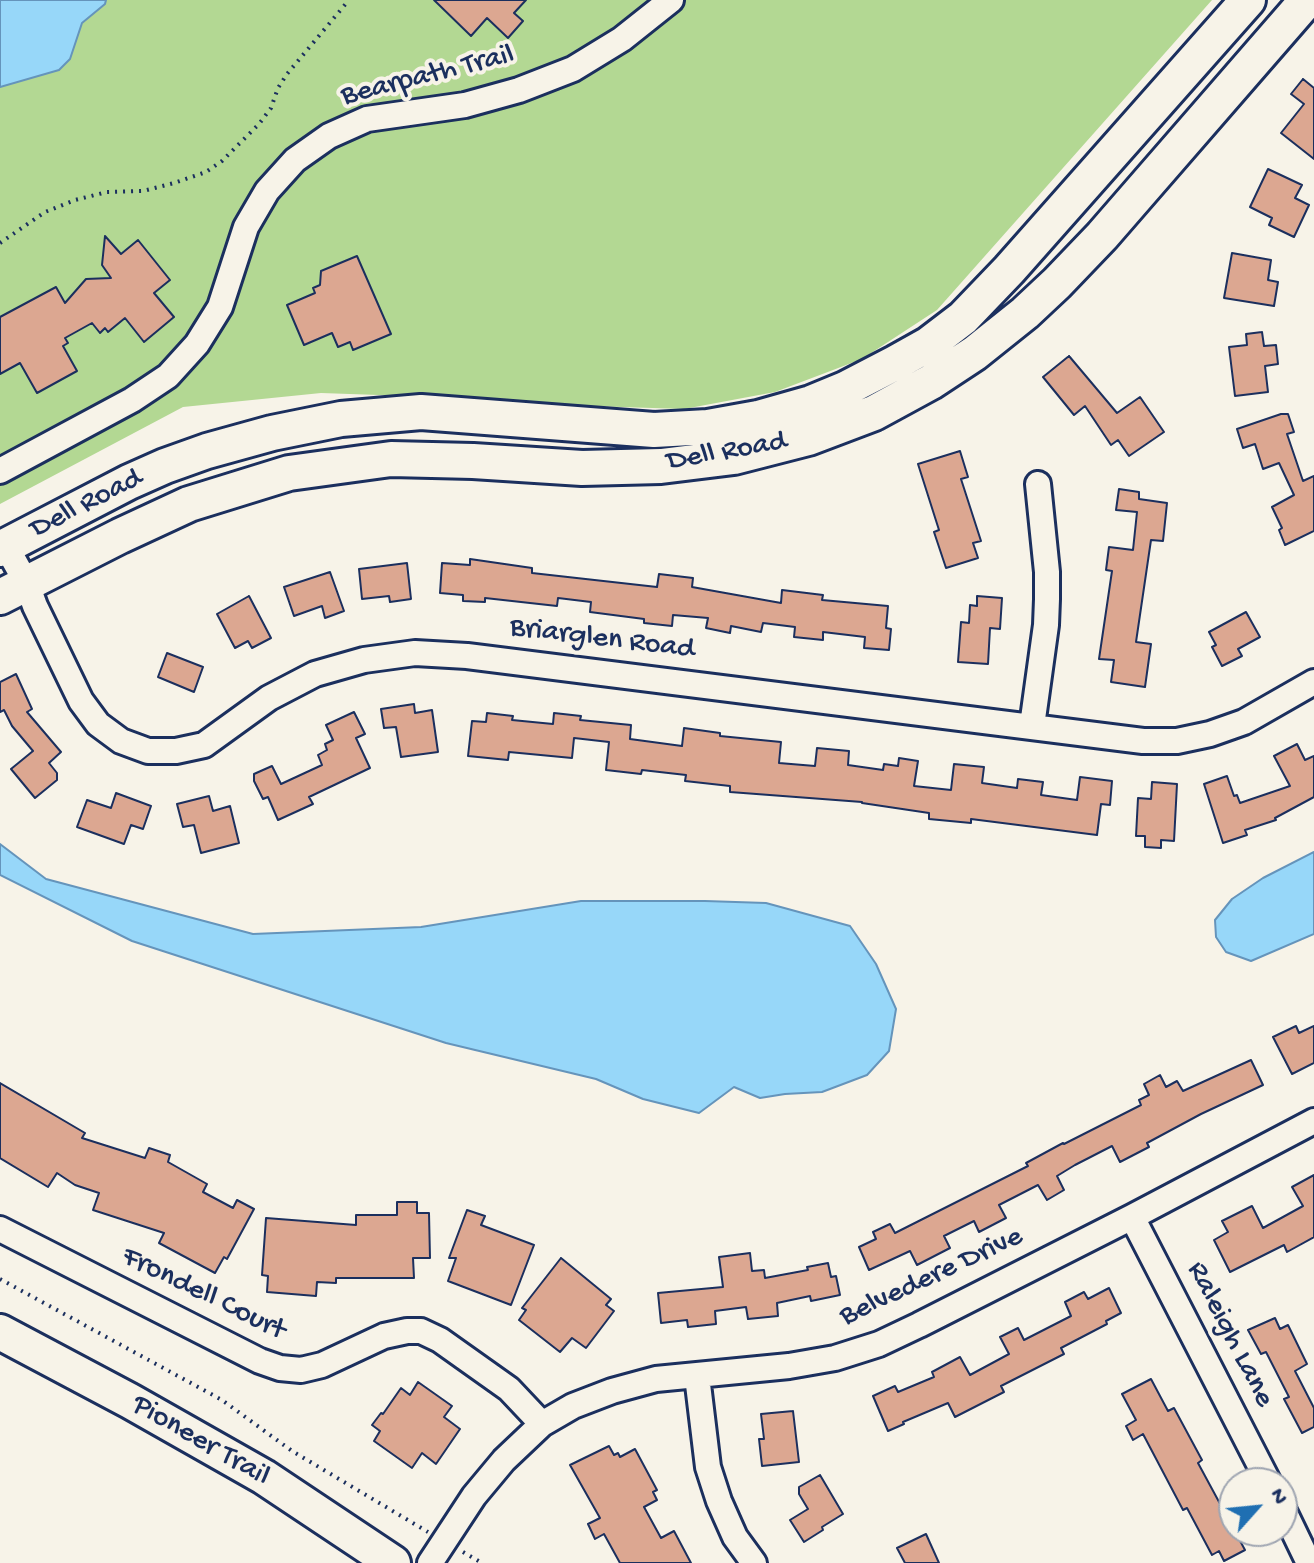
<!DOCTYPE html>
<html>
<head>
<meta charset="utf-8">
<style>
	body { margin:0 }
	#map { position:relative; width:1314px; height:1563px; overflow:hidden; background:#f7f3e8; font-family:"Gochi Hand",sans-serif }
	canvas { display:block }
	.north { position:absolute; left:1218px; top:1467px; width:80px; height:80px; box-sizing:border-box; background:#f7f3e8; border:2px solid #9fa5b1; border-radius:50%; rotate:63deg; font-size:22px; font-weight:700; line-height:32px; text-align:center; color:#1b2f5e }
	.north::after { content:''; display:block; margin:auto; width:28px; height:36px; background:#1f6fb2; clip-path:polygon(50% 0,100% 100%,50% 72%,0 100%) }
</style>
</head>
<body>
<div id="map">
<canvas width="1314" height="1563"></canvas>
<div class="north">N</div>
</div>
<script>
const g = document.querySelector('canvas').getContext('2d');
g.lineJoin = 'round';
function fill(path, color) { g.fillStyle = color; g.fill(path, 'evenodd'); }
const shape = rows => new Path2D(rows.map(r => 'M' + r).join(''));
function stroke(path, color, width, dash) { g.strokeStyle = color; g.lineWidth = width; g.lineCap = dash ? 'butt' : 'round'; g.setLineDash(dash || []); g.stroke(path); }
function label(font, color, halo, rows, align = 'center') {
  g.font = font + ' "Gochi Hand",sans-serif'; g.lineWidth = 8; g.setLineDash([]); g.textBaseline = 'middle'; g.strokeStyle = halo; g.fillStyle = color; for (const [text, x, y, turn = 0] of rows) {
    g.save(); g.translate(x, y); g.rotate((+turn || 0) * Math.PI / 180); g.textAlign = isNaN(turn) ? turn : align; if (halo) g.strokeText(text, 0, 0); g.fillText(text, 0, 0); g.restore();
  }
}
fill(shape([
	[0,0,1212,0,937,310,862,359,775,392,684,409,589,406,493,399,321,393,183,407,0,504]
]), '#b3d893');
const water = shape([
	[0,0,106,0,105,4,82,23,70,59,59,70,0,87,0,0],
	[0,844,46,879,253,934,421,927,581,901,705,901,766,903,850,926,876,964,896,1009,889,1051,867,1075,822,1092,785,1094,760,1098,734,1087,699,1113,643,1099,596,1079,446,1043,132,941,0,875,0,844],
	[1314,852,1314,934,1251,961,1226,952,1216,937,1215,920,1232,899,1263,878,1314,852]
]);
fill(water, '#97d7f9');
stroke(water, '#6594bb', 2);
const building = shape([
	[434,0,526,0,514,13,523,21,508,38,487,18,471,36,434,0],
	[1303,79,1314,88,1314,159,1281,133,1304,104,1291,94,1303,79],
	[1268,169,1302,185,1295,198,1309,205,1294,237,1269,225,1272,218,1250,207,1268,169],
	[105,236,121,254,138,240,170,280,154,293,174,317,144,342,125,318,108,332,105,328,100,333,92,323,65,338,68,343,63,346,77,371,37,393,20,363,0,374,0,317,56,287,65,303,86,279,111,278,102,265,105,236],
	[1232,253,1271,260,1268,280,1278,282,1274,306,1224,298,1232,253],
	[357,256,391,334,353,350,350,342,338,347,332,333,304,345,287,305,315,293,313,288,320,285,321,271,357,256],
	[1262,332,1264,346,1276,345,1278,364,1265,366,1268,392,1235,396,1229,347,1247,345,1246,334,1262,332],
	[1069,356,1117,413,1140,397,1164,432,1129,456,1118,440,1111,445,1085,406,1074,415,1043,377,1069,356],
	[1281,414,1288,414,1294,432,1287,434,1303,481,1314,476,1314,531,1285,545,1279,530,1282,528,1272,507,1294,495,1279,463,1263,469,1255,444,1243,448,1237,429,1281,414],
	[960,451,968,477,961,479,981,541,973,543,978,558,946,568,934,532,939,530,918,464,960,451],
	[1119,489,1139,492,1139,499,1167,503,1163,541,1151,540,1136,642,1151,644,1145,687,1111,682,1114,660,1099,659,1112,571,1106,570,1109,547,1133,550,1137,512,1116,510,1119,489],
	[470,559,532,568,532,573,657,587,659,574,693,578,692,587,781,603,782,590,823,595,822,600,888,606,886,628,891,629,889,650,864,648,865,637,823,632,823,640,794,637,795,627,763,623,761,632,731,626,730,633,706,628,708,618,673,615,672,626,644,623,644,619,590,612,591,602,558,598,557,606,485,598,485,602,463,601,463,595,440,593,442,563,470,565,470,559],
	[407,563,411,599,390,602,389,596,362,599,359,569,407,563],
	[330,572,344,611,325,618,322,606,294,616,284,587,330,572],
	[249,596,271,638,252,648,248,641,235,648,217,614,249,596],
	[977,596,1002,598,1000,629,990,628,988,664,958,662,961,622,969,623,970,605,977,606,977,596],
	[1246,612,1260,637,1238,649,1242,656,1222,666,1212,647,1216,645,1209,632,1246,612],
	[167,653,203,667,194,692,158,677,167,653],
	[16,674,32,709,27,712,61,752,49,763,57,773,57,780,35,798,11,769,33,751,12,726,4,710,0,712,0,682,16,674],
	[414,704,415,713,432,710,438,752,401,757,396,727,384,728,381,709,414,704],
	[354,712,365,734,356,738,370,768,309,797,313,804,278,820,268,797,263,799,254,781,254,774,272,766,281,784,322,765,318,755,327,750,325,744,333,740,326,725,354,712],
	[487,713,513,716,512,720,553,724,554,713,581,716,580,720,631,725,630,739,682,746,684,728,720,733,720,736,781,742,779,763,815,766,817,748,849,751,848,765,883,770,884,764,898,766,899,758,918,761,914,786,951,790,954,764,984,767,982,783,1017,788,1018,779,1043,782,1041,795,1077,800,1080,777,1112,781,1110,805,1101,804,1097,835,971,819,971,823,929,819,929,813,862,803,862,802,730,792,730,786,685,781,686,775,642,770,641,774,606,770,609,742,574,738,572,758,509,752,508,760,468,756,472,721,486,722,487,713],
	[1297,744,1305,760,1314,756,1314,797,1275,818,1276,820,1245,830,1247,835,1223,843,1204,784,1227,776,1234,796,1237,795,1240,803,1290,786,1274,756,1297,744],
	[1152,782,1177,784,1174,841,1161,840,1161,848,1145,847,1145,836,1136,836,1138,798,1151,799,1152,782],
	[116,793,151,806,143,829,131,825,124,844,77,827,87,800,111,808,116,793],
	[209,796,213,811,230,806,239,843,201,853,194,825,183,827,177,804,209,796],
	[1296,1026,1299,1033,1314,1026,1314,1063,1292,1074,1273,1037,1296,1026],
	[1251,1060,1263,1085,1201,1114,1147,1143,1149,1147,1120,1162,1112,1146,1075,1165,1057,1176,1064,1190,1047,1200,1038,1185,999,1205,1006,1218,979,1232,974,1221,944,1236,950,1248,917,1265,910,1251,869,1270,859,1247,876,1239,873,1232,890,1224,895,1233,1028,1166,1026,1163,1063,1143,1064,1144,1141,1105,1139,1100,1149,1095,1144,1084,1160,1075,1166,1087,1177,1081,1183,1091,1251,1060],
	[0,1083,85,1133,82,1138,145,1158,149,1148,170,1155,168,1162,207,1184,203,1192,233,1208,237,1200,254,1209,227,1259,224,1257,215,1273,159,1243,164,1233,93,1210,99,1193,75,1185,57,1173,48,1187,0,1158,0,1083],
	[1314,1175,1314,1237,1287,1252,1284,1245,1230,1272,1214,1240,1228,1232,1222,1221,1252,1206,1263,1228,1303,1206,1292,1187,1314,1175],
	[397,1202,417,1202,417,1213,429,1213,430,1258,413,1258,414,1278,336,1278,336,1283,317,1282,316,1296,267,1292,268,1276,262,1275,266,1218,356,1225,356,1215,397,1215,397,1202],
	[467,1210,485,1216,481,1225,534,1245,511,1305,448,1281,456,1258,449,1258,467,1210],
	[750,1253,752,1271,764,1270,765,1278,808,1270,807,1267,828,1263,831,1277,836,1276,840,1295,811,1301,810,1296,777,1303,778,1316,748,1319,746,1307,715,1311,716,1324,688,1327,687,1320,661,1323,658,1293,723,1287,719,1257,750,1253],
	[561,1258,611,1299,606,1305,614,1311,586,1348,572,1338,560,1352,519,1320,526,1310,522,1308,561,1258],
	[1109,1288,1121,1313,1106,1321,1107,1324,1061,1348,1064,1354,1001,1386,1004,1392,955,1417,948,1403,903,1422,904,1424,888,1431,873,1396,895,1386,898,1392,934,1377,932,1372,960,1357,970,1375,1009,1354,1000,1337,1018,1328,1024,1340,1071,1316,1065,1302,1084,1292,1088,1299,1109,1288],
	[1275,1318,1280,1329,1288,1325,1307,1364,1295,1371,1314,1408,1314,1427,1302,1433,1284,1399,1289,1397,1266,1352,1261,1354,1248,1330,1275,1318],
	[1151,1379,1168,1411,1174,1408,1202,1460,1198,1463,1245,1550,1224,1561,1219,1551,1212,1555,1187,1508,1183,1510,1143,1434,1133,1440,1126,1426,1136,1420,1122,1394,1151,1379],
	[418,1382,452,1406,444,1417,460,1429,436,1464,422,1453,412,1468,374,1441,380,1431,372,1425,381,1413,383,1414,401,1388,410,1395,418,1382],
	[793,1411,799,1462,762,1466,759,1439,764,1439,761,1414,793,1411],
	[609,1446,614,1455,618,1453,620,1457,635,1449,657,1490,653,1492,657,1500,644,1507,661,1538,674,1531,691,1563,620,1563,604,1534,595,1539,588,1524,600,1518,570,1465,609,1446],
	[820,1475,843,1514,822,1527,823,1530,804,1542,790,1520,808,1509,799,1494,799,1487,820,1475],
	[926,1534,939,1563,905,1563,897,1548,926,1534]
]);
fill(building, '#dca791');
stroke(building, '#1b2f5e', 2);
const minor = shape([
	[0,471,132,400,168,376,197,344,220,307,246,227,267,191,295,160,329,136,367,119,465,105,519,90,573,69,622,39,671,0],
	[6,546,27,584,35,606,81,701,98,724,121,741,148,751,176,751,204,745,269,698,315,674,364,660,415,653,467,656,1143,741,1177,741,1210,734,1244,722,1314,682],
	[1032,726,1046,625,1047,599,1047,572,1038,484],
	[1132,1217,1269,1483],
	[0,1229,260,1361,280,1368,301,1370,322,1365,384,1336,407,1331,421,1331,440,1340,509,1389,542,1424],
	[697,1376,708,1467,719,1501,735,1537,754,1563],
	[1282,1507,1309,1563],
	[430,1563,474,1496,504,1460,542,1424,573,1406,612,1391,656,1379,789,1366,835,1358,879,1344,919,1325,1132,1217,1314,1121]
]);
const secondary = shape([
	[0,549,129,482,165,466,207,451,272,433,341,419,421,412,654,430,708,427,758,418,811,403,845,389,895,363,929,344,963,318,1009,270,1248,0],
	[0,597,120,536,189,504,289,473,391,459,473,461,582,468,661,466,734,457,808,438,874,413,931,382,975,353,1025,313,1057,283,1102,236,1307,0],
	[0,1332,130,1401,264,1477,393,1563]
]);
stroke(minor, '#1b2f5e', 30);
stroke(secondary, '#1b2f5e', 40);
stroke(shape([
	[0,243,45,212,75,200,107,192,143,191,174,183,206,172,222,161,259,124,271,108,278,88,287,74,349,0],
	[0,1279,222,1400,292,1451,428,1532],
	[463,1552,482,1563]
]), '#1b2f5e', 4, [2, 6]);
stroke(minor, '#f7f3e8', 24);
stroke(secondary, '#f7f3e8', 34);
label('30px', '#1b2f5e', '#f7f3e8', [
	["Bearpath Trail",428,77,-14],
	["Dell Road",727,453,-10],
	["Dell Road",87,505,-27],
	["Briarglen Road",602,640,7],
	["Belvedere Drive",932,1278,-25],
	["Frondell Court",203,1295,26],
	["Raleigh Lane",1229,1335,63],
	["Pioneer Trail",200,1442,30]
]);
</script>
</body>
</html>
